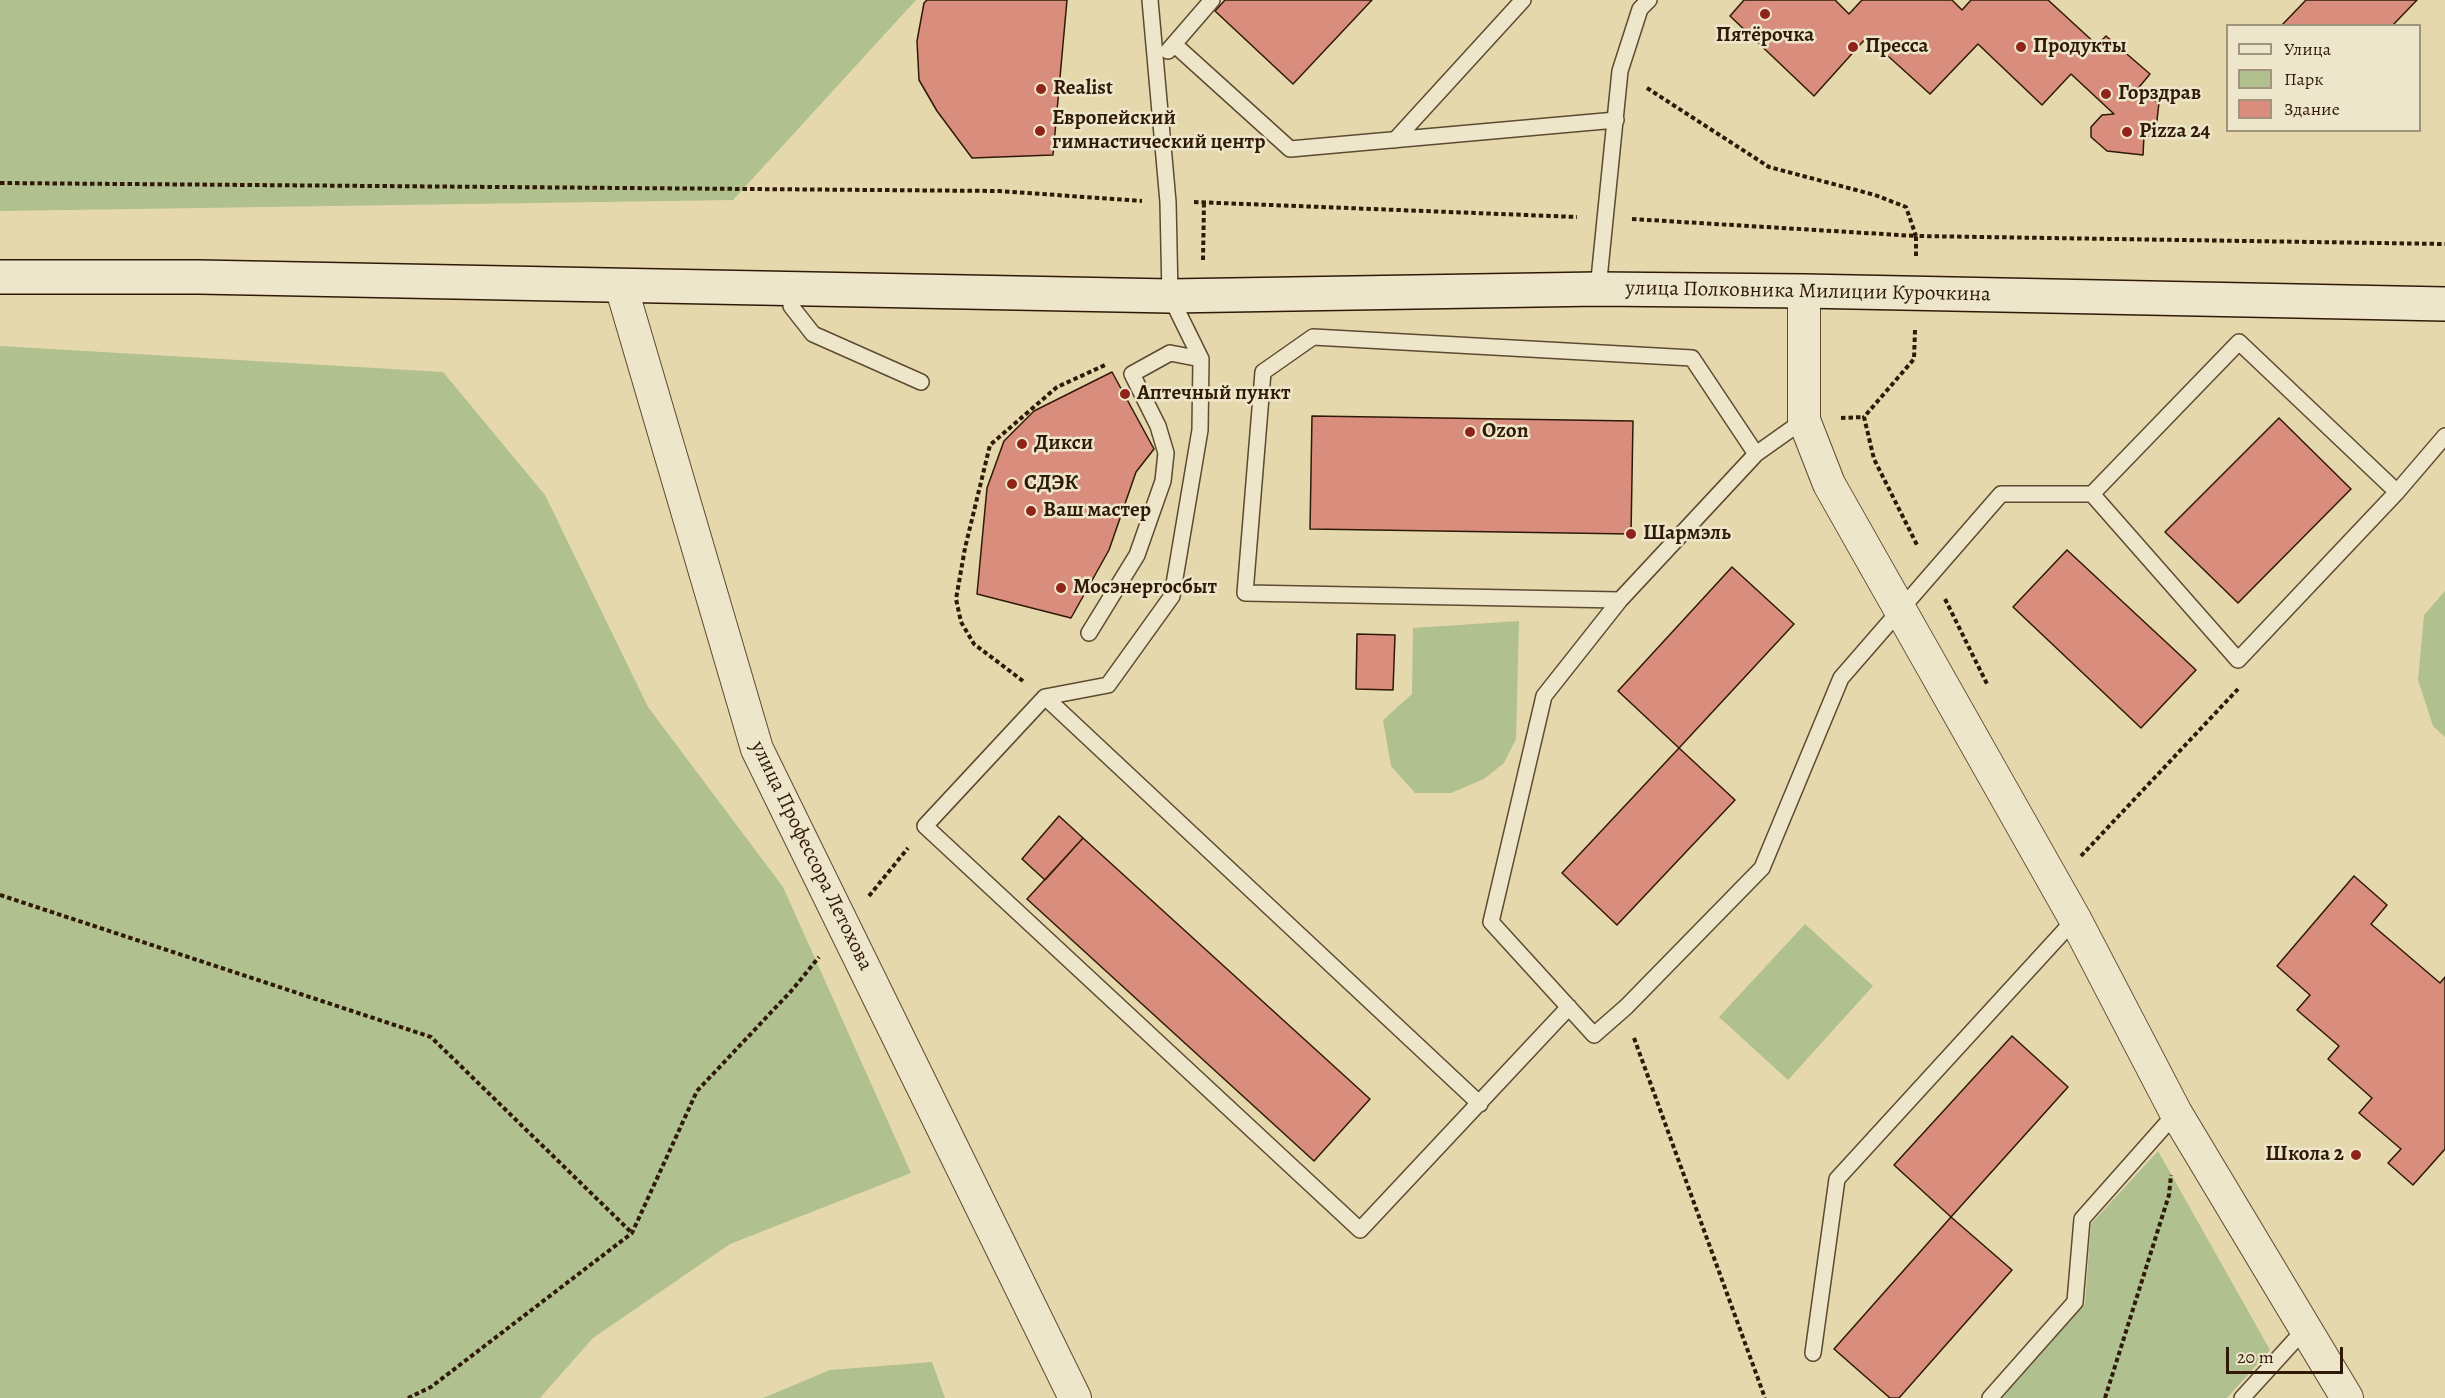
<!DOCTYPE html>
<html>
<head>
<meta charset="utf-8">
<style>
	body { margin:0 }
	#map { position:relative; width:2445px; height:1398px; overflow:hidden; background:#e5d8ad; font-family:Alegreya,serif }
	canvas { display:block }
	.legend { position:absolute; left:2226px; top:24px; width:195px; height:108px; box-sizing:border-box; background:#eee6ca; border:2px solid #a2947c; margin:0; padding:8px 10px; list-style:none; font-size:18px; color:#301a07 }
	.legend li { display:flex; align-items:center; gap:12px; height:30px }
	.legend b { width:30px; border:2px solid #a2947c }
	.scale { position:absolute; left:2226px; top:1347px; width:117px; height:27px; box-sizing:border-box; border:3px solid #301a07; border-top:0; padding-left:8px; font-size:18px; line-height:21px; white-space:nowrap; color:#301a07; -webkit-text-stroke:4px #eee6ca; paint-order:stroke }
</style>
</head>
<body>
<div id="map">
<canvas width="2445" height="1398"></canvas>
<ul class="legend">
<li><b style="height:8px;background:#eee6ca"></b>Улица</li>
<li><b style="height:16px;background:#b0c08e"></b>Парк</li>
<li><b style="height:16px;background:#d98d7d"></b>Здание</li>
</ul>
<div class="scale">20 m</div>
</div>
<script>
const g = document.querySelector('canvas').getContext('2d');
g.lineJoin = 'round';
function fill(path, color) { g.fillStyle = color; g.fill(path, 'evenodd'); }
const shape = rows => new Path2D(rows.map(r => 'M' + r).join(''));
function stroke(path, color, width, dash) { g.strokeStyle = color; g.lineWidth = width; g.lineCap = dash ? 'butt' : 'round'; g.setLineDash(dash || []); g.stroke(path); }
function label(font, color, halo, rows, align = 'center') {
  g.font = font + ' Alegreya,serif'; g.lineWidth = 5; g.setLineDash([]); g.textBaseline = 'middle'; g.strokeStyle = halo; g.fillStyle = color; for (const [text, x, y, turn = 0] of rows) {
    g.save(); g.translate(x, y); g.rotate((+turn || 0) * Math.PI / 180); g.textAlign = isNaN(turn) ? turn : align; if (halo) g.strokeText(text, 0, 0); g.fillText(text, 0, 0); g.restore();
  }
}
fill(shape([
	[0,0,916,0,733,200,0,211],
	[0,346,443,372,545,495,648,707,783,887,911,1173,730,1244,593,1338,540,1398,0,1398],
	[2445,591,2445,737,2433,726,2418,680,2424,615],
	[1519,621,1516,739,1504,763,1484,779,1451,793,1415,793,1391,766,1383,720,1412,694,1413,628],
	[1805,924,1873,986,1788,1080,1719,1017],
	[2158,1151,2270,1350,2227,1398,2002,1398,2085,1303,2091,1224],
	[932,1362,945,1398,763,1398,830,1370]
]), '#b0c08e');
const building = shape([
	[927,0,1067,0,1053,155,972,158,937,111,919,80,917,41,924,3,927,0],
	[1225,0,1372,0,1293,84,1215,11,1225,0],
	[1744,0,1835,0,1849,14,1862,0,1952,0,1962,10,1971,0,2048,0,2097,45,2106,36,2150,74,2135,92,2159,103,2155,137,2144,136,2143,155,2107,151,2091,137,2091,127,2102,115,2114,114,2071,74,2042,105,1978,44,1930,94,1867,37,1814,96,1730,16,1744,0],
	[2306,0,2417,0,2392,26,2281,26,2306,0],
	[1112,372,1154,449,1136,472,1109,550,1071,618,977,594,987,488,1004,441,1034,411,1112,372],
	[1312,416,1633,421,1631,534,1310,529,1312,416],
	[2279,418,2351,489,2238,603,2165,532,2279,418],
	[2067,550,2196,670,2141,728,2013,607,2067,550],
	[1732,567,1794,624,1679,748,1618,691,1732,567],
	[1357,634,1395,635,1393,690,1356,689,1357,634],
	[1679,748,1735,800,1617,925,1562,873,1679,748],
	[1059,816,1083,838,1045,880,1022,859,1059,816],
	[1083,838,1370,1099,1314,1161,1027,899,1083,838],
	[2354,876,2387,905,2371,924,2440,983,2445,977,2445,1149,2413,1185,2388,1163,2401,1149,2359,1113,2372,1098,2328,1059,2339,1046,2297,1010,2310,995,2277,966,2354,876],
	[2012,1036,2068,1087,1951,1217,1894,1165,2012,1036],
	[1951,1217,2012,1270,1899,1398,1890,1398,1834,1349,1951,1217]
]);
fill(building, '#d98d7d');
stroke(building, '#301a07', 1.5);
const lane = shape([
	[1150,0,1168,202,1170,296,1201,359,1200,430,1172,596,1108,685,1045,697,925,826,1360,1230,1569,1007],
	[1175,45,1290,149,1616,120],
	[1168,51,1212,0],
	[1395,140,1523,0],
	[1598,289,1620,71,1640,9,1649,0],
	[793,290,791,306,813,334,921,382],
	[1756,454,1692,358,1313,337,1263,372,1245,593,1620,600,1756,454,1804,420],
	[2397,492,2445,436],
	[1620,600,1544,696,1491,922,1594,1035,1626,1007,1762,868,1841,678,2001,494,2092,494,2239,342,2397,492,2238,660,2092,494],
	[1089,633,1137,555,1163,481,1166,453,1158,426,1132,374,1170,353,1201,359],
	[1045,697,1480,1104],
	[1813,1353,1837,1179,2075,919],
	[1990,1398,2075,1302,2082,1219,2176,1113],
	[2242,1398,2305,1329]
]);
const street = shape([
	[621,286,757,749,1075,1398],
	[1804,291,1804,420,1829,484,2075,919,2176,1113,2347,1398]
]);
const secondary = shape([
	[0,277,199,277,1170,296,1598,289,1804,291,2445,304]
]);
stroke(lane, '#5d4a30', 18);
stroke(street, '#5d4a30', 34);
stroke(secondary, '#301a07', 36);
stroke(shape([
	[1647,88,1769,167,1875,195,1906,207,1916,236,2445,244],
	[0,183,999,191,1142,201],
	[1194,202,1577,217],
	[1632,219,1916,236,1916,256],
	[1203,260,1204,202],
	[1915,330,1914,359,1864,417,1874,459,1918,547],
	[1841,418,1864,417],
	[1945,599,1988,686],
	[1023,681,974,644,961,622,956,599,965,548,990,445,1057,387,1105,365],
	[2081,856,2238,689],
	[0,895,431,1037,632,1233],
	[869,896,908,848],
	[1634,1038,1765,1398],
	[408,1398,431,1387,632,1233,697,1091,793,989,819,957],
	[2105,1398,2169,1195,2171,1175]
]), '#301a07', 4, [4.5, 3]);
stroke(lane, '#eee6ca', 15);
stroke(street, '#eee6ca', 32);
stroke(secondary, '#eee6ca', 33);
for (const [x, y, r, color] of [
	[1765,14,6,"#8f2418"],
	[1853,47,6,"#8f2418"],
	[2021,47,6,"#8f2418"],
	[1041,89,6,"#8f2418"],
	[2106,94,6,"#8f2418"],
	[1040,131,6,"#8f2418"],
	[2127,132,6,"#8f2418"],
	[1125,394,6,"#8f2418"],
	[1470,432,6,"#8f2418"],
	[1022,444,6,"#8f2418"],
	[1012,484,6,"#8f2418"],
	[1031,511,6,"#8f2418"],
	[1631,534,6,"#8f2418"],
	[1061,588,6,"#8f2418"],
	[2356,1155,6,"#8f2418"]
]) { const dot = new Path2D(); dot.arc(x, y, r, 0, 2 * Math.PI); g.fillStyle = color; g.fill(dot); stroke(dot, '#eee6ca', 2); }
label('bold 21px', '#301a07', '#eee6ca', [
	["Пятёрочка",1765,36,"center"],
	["Пресса",1865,47],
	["Продукты",2033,47],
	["Realist",1053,89],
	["Горздрав",2118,94],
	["Европейский",1052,119],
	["гимнастический центр",1052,143],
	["Pizza 24",2139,132],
	["Аптечный пункт",1137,394],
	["Ozon",1482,432],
	["Дикси",1034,444],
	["СДЭК",1024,484],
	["Ваш мастер",1043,511],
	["Шармэль",1643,534],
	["Мосэнергосбыт",1073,588],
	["Школа 2",2344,1155,"right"]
], 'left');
label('21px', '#301a07', '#eee6ca', [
	["улица Полковника Милиции Курочкина",1808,292,1],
	["улица Профессора Летохова",811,856,64]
]);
</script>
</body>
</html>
